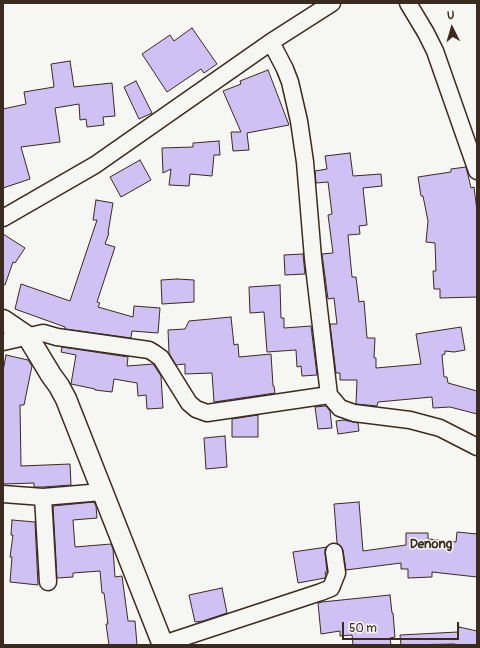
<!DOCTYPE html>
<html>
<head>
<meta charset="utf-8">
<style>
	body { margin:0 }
	#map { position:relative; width:480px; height:648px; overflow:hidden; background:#f6f6f2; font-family:Pangolin,sans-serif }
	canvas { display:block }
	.frame { position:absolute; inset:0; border:4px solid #3b2a1e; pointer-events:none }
	.north { position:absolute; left:432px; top:8px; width:40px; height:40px; -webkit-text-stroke:3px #f6f6f2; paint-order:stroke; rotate:355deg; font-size:11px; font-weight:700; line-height:16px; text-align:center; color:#3b2a1e }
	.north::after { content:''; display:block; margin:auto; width:14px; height:18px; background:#3b2a1e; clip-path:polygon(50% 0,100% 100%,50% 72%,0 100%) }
	.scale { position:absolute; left:342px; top:622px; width:117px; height:18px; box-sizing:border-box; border:2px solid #3b2a1e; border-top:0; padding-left:5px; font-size:12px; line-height:14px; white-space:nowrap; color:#3b2a1e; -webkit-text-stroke:3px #f6f6f2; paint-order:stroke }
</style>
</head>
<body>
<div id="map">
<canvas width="480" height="648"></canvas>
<div class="frame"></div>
<div class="north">U</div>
<div class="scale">50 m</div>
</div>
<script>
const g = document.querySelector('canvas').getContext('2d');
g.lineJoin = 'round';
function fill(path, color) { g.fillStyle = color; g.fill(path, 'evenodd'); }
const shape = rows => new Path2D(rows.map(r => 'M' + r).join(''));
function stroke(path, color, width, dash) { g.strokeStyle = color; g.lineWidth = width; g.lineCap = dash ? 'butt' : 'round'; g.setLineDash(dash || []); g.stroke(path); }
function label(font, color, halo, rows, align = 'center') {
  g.font = font + ' Pangolin,sans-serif'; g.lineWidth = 3; g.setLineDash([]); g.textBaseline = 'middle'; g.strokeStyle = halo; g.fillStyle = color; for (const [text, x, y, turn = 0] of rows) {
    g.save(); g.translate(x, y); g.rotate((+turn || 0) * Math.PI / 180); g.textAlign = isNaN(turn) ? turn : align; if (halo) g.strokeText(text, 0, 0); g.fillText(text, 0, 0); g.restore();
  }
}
const building = shape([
	[192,28,217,64,204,73,201,69,167,92,142,54,170,35,174,41,192,28],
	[70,61,74,87,112,83,115,116,103,117,104,125,87,127,86,119,80,120,79,104,55,108,60,142,21,147,30,179,3,188,3,109,26,104,24,92,54,87,51,64,70,61],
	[268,70,289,125,247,133,249,150,233,151,231,132,241,132,223,91,241,84,240,81,268,70],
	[136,81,152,113,139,119,124,87,136,81],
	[219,141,220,155,214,155,212,176,190,174,189,186,169,185,171,169,163,173,162,148,193,147,193,143,219,141],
	[350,153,353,176,381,174,382,186,363,188,367,225,359,226,360,234,348,235,352,277,356,277,359,302,364,301,367,338,375,338,374,358,376,358,376,368,421,364,416,334,461,327,465,350,454,352,445,351,445,354,442,355,444,377,447,377,448,383,477,391,477,414,450,407,433,408,432,397,378,402,377,406,356,404,357,380,340,380,340,373,336,373,330,324,337,324,334,298,328,299,322,254,333,253,328,215,332,214,328,182,316,183,315,171,327,169,325,156,350,153],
	[140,160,151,180,121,197,110,177,140,160],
	[466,167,468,175,471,188,474,187,477,211,477,297,440,298,440,289,434,289,433,271,436,271,435,243,426,242,428,221,423,196,421,196,418,177,451,172,451,169,466,167],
	[96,200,113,203,108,233,109,233,105,244,115,247,97,302,100,303,98,307,133,317,134,306,160,308,158,333,132,331,131,338,65,329,65,327,15,309,21,284,70,301,97,220,93,220,96,200],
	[3,234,25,248,15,263,13,262,5,285,3,284,3,234],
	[303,254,305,274,285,275,284,255,303,254],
	[177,279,194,280,194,302,162,304,161,280,177,279],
	[280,285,281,318,284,318,284,328,311,326,317,375,302,376,301,366,297,367,296,350,267,352,264,312,250,313,249,287,280,285],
	[231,317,234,345,238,344,239,357,271,354,273,386,274,386,275,393,214,402,212,373,185,374,185,364,176,365,169,353,168,330,185,329,189,321,231,317],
	[62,347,128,357,127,366,153,364,161,376,163,408,147,409,146,395,138,396,137,383,114,379,112,392,95,390,95,389,71,384,76,355,61,352,62,347],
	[6,355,28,360,32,366,24,405,20,405,21,466,70,464,71,485,43,487,34,487,34,483,3,484,3,371,6,355],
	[326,406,330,411,332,428,318,429,315,407,326,406],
	[258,415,258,437,232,437,232,419,258,415],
	[344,420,358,423,359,431,338,434,336,421,344,420],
	[225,436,227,467,206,469,204,438,225,436],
	[94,502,96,506,97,518,73,520,75,547,111,544,113,549,115,577,122,576,128,621,135,621,137,645,109,645,106,624,108,624,104,593,102,593,100,571,73,573,73,577,57,578,53,506,94,502],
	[359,502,363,551,406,545,406,533,428,533,428,539,456,542,457,532,477,534,477,577,432,572,432,577,408,578,408,569,401,569,401,563,346,570,343,550,341,546,337,543,334,504,359,502],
	[12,520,35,522,38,585,10,582,12,557,10,557,13,535,11,535,12,520],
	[327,547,325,549,325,553,327,572,325,572,326,576,325,578,298,583,293,552,327,547],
	[222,588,227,613,203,621,195,622,189,595,222,588],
	[390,595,392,613,393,613,395,637,390,638,391,645,353,645,352,635,340,636,340,631,321,634,318,603,322,602,390,595],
	[459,627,477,631,477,645,455,645,455,644,401,645,400,635,458,632,459,627]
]);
fill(building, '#cfc1f3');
stroke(building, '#3b2a1e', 1);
const minor = shape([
	[408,3,426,33,435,51,477,171],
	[271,42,285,69,290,82,299,121,305,162,313,258,329,395,340,408,354,413,410,420,440,428,477,447],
	[3,218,95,165,271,42,332,3],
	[3,342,43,333,57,337,149,350,154,353,161,358,189,403,196,409,207,413,329,395],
	[3,494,43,497,102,492],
	[43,497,48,582],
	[163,644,321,592,331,588,337,573,334,552]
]);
const tertiary = shape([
	[3,320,28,337,51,375,59,386,66,399,163,645]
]);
stroke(minor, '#3b2a1e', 19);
stroke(tertiary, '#3b2a1e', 23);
stroke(minor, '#f6f6f2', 16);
stroke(tertiary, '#f6f6f2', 20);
label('bold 13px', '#3b2a1e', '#f6f6f2', [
	["Denong",431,545]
]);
</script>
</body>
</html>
